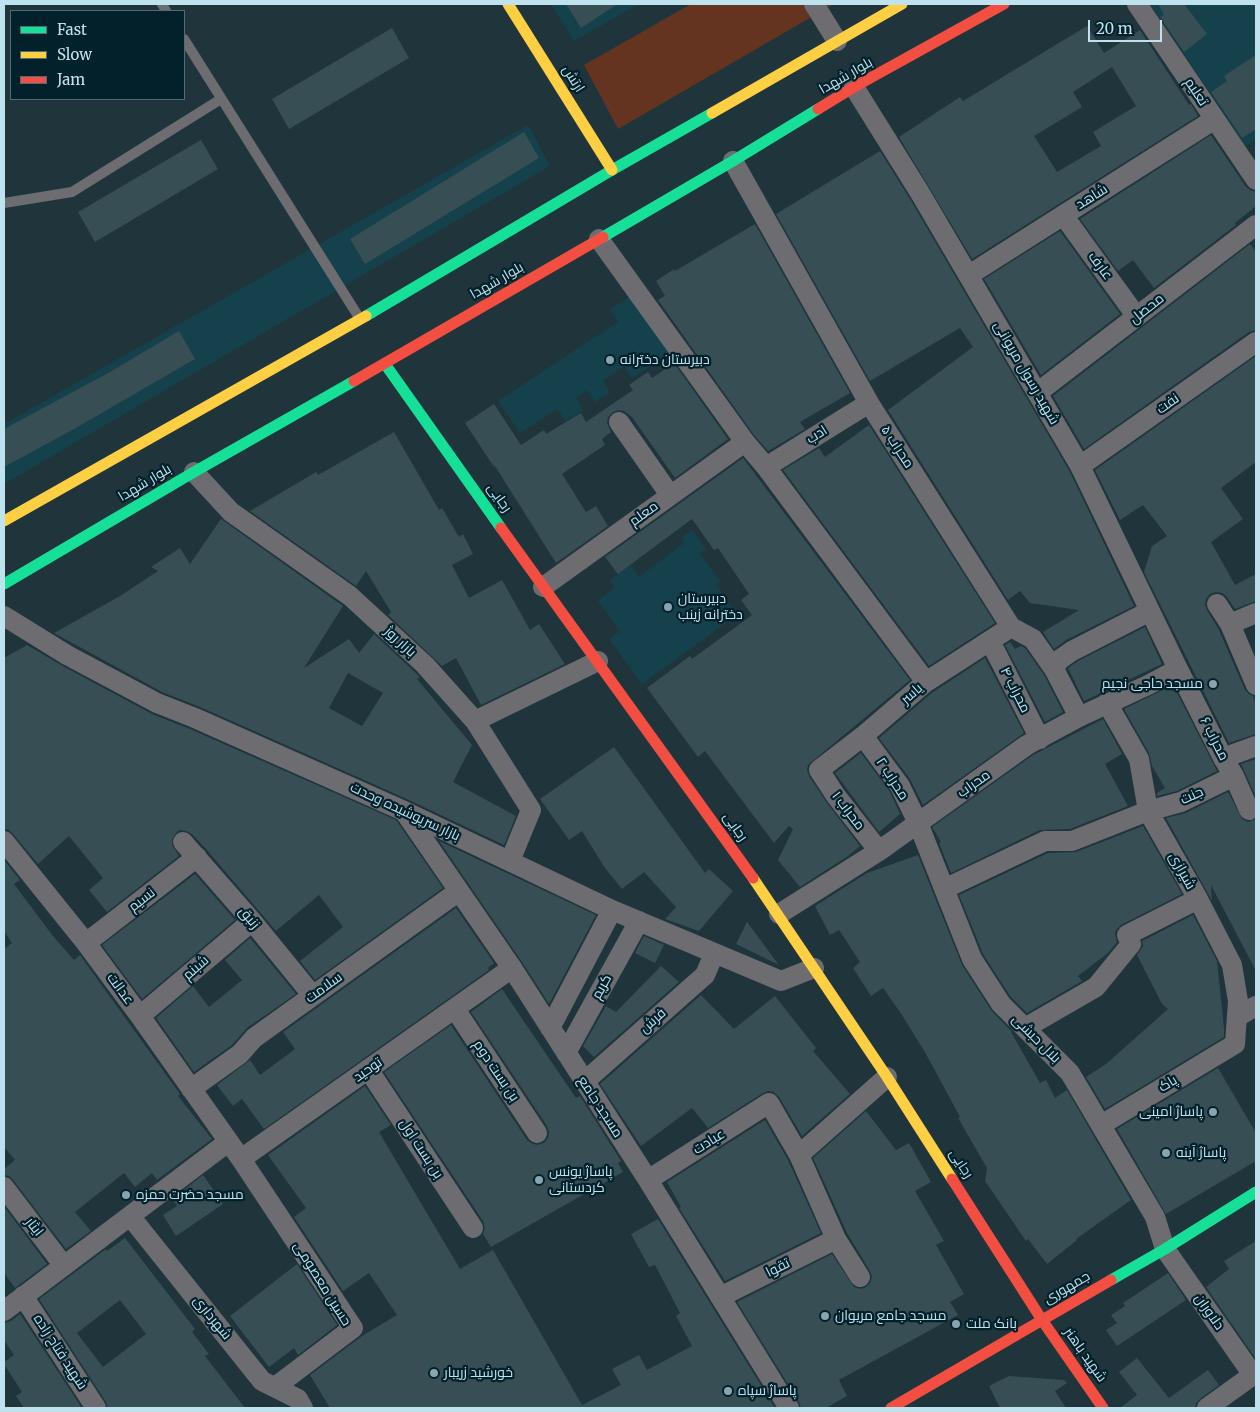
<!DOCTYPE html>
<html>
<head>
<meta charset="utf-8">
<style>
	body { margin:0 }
	#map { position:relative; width:1260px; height:1412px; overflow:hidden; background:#1f353b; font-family:Merriweather,serif }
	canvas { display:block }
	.frame { position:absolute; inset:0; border:5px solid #bee2ee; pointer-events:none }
	.legend { position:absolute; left:10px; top:10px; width:175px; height:90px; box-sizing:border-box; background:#02212b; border:1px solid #4d6e79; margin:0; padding:6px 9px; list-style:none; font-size:15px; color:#bee2ee }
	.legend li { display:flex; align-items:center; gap:10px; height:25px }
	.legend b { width:25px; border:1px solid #4d6e79 }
	.scale { position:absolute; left:1088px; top:20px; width:74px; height:22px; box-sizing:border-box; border:2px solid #bee2ee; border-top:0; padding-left:6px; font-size:15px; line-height:18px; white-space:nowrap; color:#bee2ee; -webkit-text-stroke:4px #02212b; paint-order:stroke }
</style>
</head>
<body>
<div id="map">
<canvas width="1260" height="1412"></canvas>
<div class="frame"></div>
<ul class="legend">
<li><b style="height:6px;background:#16e098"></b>Fast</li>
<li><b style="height:6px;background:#ffcf43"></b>Slow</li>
<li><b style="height:6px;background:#f24e42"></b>Jam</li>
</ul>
<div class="scale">20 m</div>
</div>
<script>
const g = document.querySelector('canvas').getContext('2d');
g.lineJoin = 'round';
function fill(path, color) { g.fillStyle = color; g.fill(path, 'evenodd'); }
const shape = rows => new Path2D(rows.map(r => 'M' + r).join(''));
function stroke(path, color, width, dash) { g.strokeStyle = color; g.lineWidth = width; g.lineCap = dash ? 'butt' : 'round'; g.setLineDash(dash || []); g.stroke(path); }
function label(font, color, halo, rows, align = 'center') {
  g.font = font + ' Merriweather,Cairo,serif'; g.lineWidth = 4.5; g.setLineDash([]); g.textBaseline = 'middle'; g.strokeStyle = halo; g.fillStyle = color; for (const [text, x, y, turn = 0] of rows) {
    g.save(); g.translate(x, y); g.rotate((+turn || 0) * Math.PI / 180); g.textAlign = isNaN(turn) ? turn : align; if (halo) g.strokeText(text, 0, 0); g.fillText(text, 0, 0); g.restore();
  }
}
fill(shape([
	[551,4,639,4,574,41],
	[1150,4,1256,4,1256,140,1246,146],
	[528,125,550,166,4,484,4,424],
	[631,296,669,354,632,378,624,366,603,381,610,393,595,402,587,390,576,398,583,410,566,421,557,409,520,433,498,401,618,322,610,309],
	[692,530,706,549,700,554,721,582,716,585,738,614,642,684,609,639,620,631,598,601,615,588,610,580,630,565,639,577,684,543,681,538]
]), '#15414d');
fill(shape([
	[691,4,834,4,618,129,584,65]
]), '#653421');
fill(shape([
	[566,4,618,4,581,28],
	[1158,4,1184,4,1207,34,1184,52,1160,17,1164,15],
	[1087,26,1104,53,1140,30,1189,105,1191,104,1198,116,972,259,899,137,960,97,963,101],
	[1112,67,1136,106,1093,132,1101,146,1057,172,1034,136,1082,107,1073,92],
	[392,28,409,58,289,129,272,99],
	[1256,55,1256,129,1242,138,1211,92,1227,81,1224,76],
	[524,132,539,158,365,264,350,239],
	[1211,135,1246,187,1250,190,1256,192,1256,206,1235,223,1236,225,1154,288,1133,260,1118,271,1080,219],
	[201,140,218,169,95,242,78,212],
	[880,151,910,199,1070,472,1134,606,1066,640,1054,649,1043,632,1079,610,1030,603,1020,591,1008,600,888,410,973,347,960,328,870,381,776,214],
	[755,224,850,393,800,422,805,429,768,451,754,435,658,300,665,296,656,281,674,269,675,271],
	[1060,231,1120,314,1041,375,984,279],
	[1250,244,1256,252,1256,330,1249,332,1084,449,1053,396],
	[179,331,195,359,74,429,4,467,4,429,110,372],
	[1256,356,1256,462,1221,488,1243,519,1211,542,1235,585,1256,574,1256,601,1235,609,1227,597,1222,593,1216,592,1210,594,1206,599,1205,604,1207,610,1219,630,1245,690,1249,694,1253,696,1256,704,1256,734,1229,743,1144,572,1152,546,1167,536,1143,505,1120,520,1095,470],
	[674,363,728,439,675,478,632,417,624,411,618,410,612,413,608,417,607,423,611,432,602,439,605,445,562,474,586,512,596,506,608,526,556,563,495,466,494,467,465,423,494,404,521,445,544,430,546,434,581,413,586,422,633,390,629,385,648,372,652,378],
	[869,425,995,623,929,666,783,470,819,448,825,457],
	[394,432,439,510,442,508,459,537,463,534,473,554,452,565,469,598,502,580,530,630,539,624,565,664,481,705,456,658,442,666,388,615,391,612,366,571,356,586,250,511,316,472,318,475],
	[743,458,910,680,808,765,807,770,809,776,827,803,860,846,848,856,800,887,778,860,793,829,789,826,774,843,705,751,698,757,647,688,690,656,692,659,752,615,741,600,749,594,718,548,714,550,692,519,618,574,605,557],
	[221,519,343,606,304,668,349,639,359,653,374,634,420,677,417,679,472,745,453,782,516,816,504,845,409,800,200,707,162,692,54,633,120,596,158,571,151,567,180,548,190,564],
	[348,673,383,693,362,726,329,708],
	[1145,627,1162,664,1084,701,1068,668,1078,661],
	[1010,642,1015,649,1021,646,1025,648,1044,675,1063,712,1045,722,1005,645],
	[27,645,61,665,152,714,190,729,396,820,443,888,315,980,300,961,343,927,319,895,276,931,206,849,192,834,186,831,180,830,176,833,172,839,172,845,179,856,107,912,89,890,103,878,69,836,38,864,13,834,9,830,4,829,4,658],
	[985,658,1024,733,923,805,910,779,879,738,933,692],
	[1173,685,1217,771,1177,791,1157,796,1157,793,1165,788,1152,766,1149,753,1124,709],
	[1103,719,1122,754,1105,764,1128,806,1070,829,1040,830,951,873,939,843,941,842,932,827,1033,755],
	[614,747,705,873,709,869,733,891,699,931,665,919,676,907,644,872,622,889,605,868,582,831,569,840,540,799],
	[861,753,890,792,900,814,879,832,835,773],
	[1256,759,1256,797,1241,764],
	[1228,792,1242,819,1248,822,1256,819,1256,971,1211,885,1212,901,1166,818,1186,813],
	[1143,826,1182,894,1121,925,1117,929,1115,933,1117,942,1108,953,1078,976,1082,981,1027,1013,1010,996,983,954,959,895,1048,853,1076,852],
	[439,841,596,915,549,1004,522,962],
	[918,855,962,965,991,1010,1012,1032,1011,1032,1040,1083,1046,1080,1055,1098,1067,1090,1131,1200,1076,1239,1077,1240,1047,1264,1028,1239,1026,1241,985,1181,987,1168,958,1118,960,1117,926,1054,902,1015,883,988,871,996,853,968,860,962,839,930,830,935,815,906,867,873],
	[4,860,20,880,14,884,53,936,74,960,80,955,180,1094,178,1096,212,1139,157,1180,152,1173,135,1187,124,1173,75,1212,91,1231,66,1249,13,1180,9,1176,4,1175,4,1169,15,1160,4,1147,4,949,12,943,4,931],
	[195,874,235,920,142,999,102,945],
	[456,908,494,963,488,968,489,970,264,1129,242,1099,233,1106,217,1085,250,1060,260,1075,295,1049,283,1032],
	[1193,915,1217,961,1224,1028,1224,1037,1105,1109,1086,1077,1106,1064,1168,1009,1162,1004,1137,955,1143,946,1142,941],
	[747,922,779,965,736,944],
	[644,936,664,945,655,963,635,953],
	[250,938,296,994,247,1028,232,1045,194,1072,156,1018,193,986,209,1007,242,980,225,960],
	[661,966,679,982,594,1057,583,1046,606,1006,616,1012],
	[502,989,576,1098,580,1096,621,1161,618,1163,623,1172,491,1247,483,1234,485,1228,483,1221,384,1072,451,1025,527,1140,531,1143,537,1145,544,1143,548,1138,549,1133,547,1126,471,1012],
	[701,995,734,1029,775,996,816,1048,813,1051,850,1094,802,1136,779,1097,774,1092,768,1091,763,1093,708,1128,692,1108,641,1146,600,1084],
	[1218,1068,1256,1133,1256,1161,1166,1214,1117,1129],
	[365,1086,391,1125,379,1132,460,1269,493,1250,582,1405,621,1385,612,1369,639,1355,647,1370,692,1346,676,1316,680,1313,655,1265,649,1267,631,1234,658,1219,775,1408,330,1408,310,1375,362,1336,397,1315,369,1273,343,1291,294,1217,306,1208,268,1155],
	[866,1111,896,1150,909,1143,931,1182,915,1191,944,1241,936,1245,964,1294,950,1302,958,1315,839,1380,847,1396,826,1408,801,1408,799,1402,737,1302,832,1254,854,1287,861,1289,866,1287,870,1283,872,1277,870,1271,847,1233,813,1158],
	[765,1120,788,1160,821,1233,725,1281,679,1208,681,1207,667,1182],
	[203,1175,223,1204,176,1236,163,1215,177,1206,172,1199],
	[6,1209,47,1264,15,1288,4,1273,4,1210],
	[125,1238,195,1329,192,1332,209,1354,205,1356,245,1408,108,1408,106,1402,39,1299,106,1249,107,1251],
	[120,1300,146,1334,103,1367,77,1333],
	[1256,1241,1256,1359,1206,1287,1229,1269,1224,1261],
	[297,1264,337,1325,298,1355,294,1348,269,1367,230,1316],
	[1168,1273,1186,1300,1117,1346,1106,1330,1117,1323,1111,1315,1125,1306,1123,1303],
	[20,1314,82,1408,24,1408,16,1396,22,1392,4,1364,4,1362,14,1355,4,1340,4,1323,11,1321],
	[1137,1358,1169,1398,1208,1370,1219,1385,1200,1399,1196,1403,1195,1408,1120,1408,1137,1395,1119,1372],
	[1009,1376,1064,1380,1067,1383,1055,1391,1066,1408,1000,1408,989,1386]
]), '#364e54');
stroke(shape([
	[162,4,166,11],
	[184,39,360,319],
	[4,203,72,192,221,99]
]), '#6c6c71', 10);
stroke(shape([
	[814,4,837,41],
	[1137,4,1256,180],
	[854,87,920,193,1080,466,1178,669,1223,758,1234,776,1249,810],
	[733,161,869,403,1011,627,1033,639,1054,669,1079,717],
	[1063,215,1137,317],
	[599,239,745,442,766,467,926,682],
	[969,275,1215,119],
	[1037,393,1256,225],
	[619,422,670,495],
	[1080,466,1256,342],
	[766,467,869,403],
	[194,472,231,512,350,596,425,665,475,721,531,810,510,861],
	[543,587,745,442],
	[1217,604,1230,624,1256,613],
	[4,616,67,655,157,703,195,718,404,811,612,910,781,981,814,968],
	[1230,624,1256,685],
	[990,641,1040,739],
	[1054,669,1059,660,1072,651,1150,611],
	[475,721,598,661],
	[863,736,900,786,918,823,972,959,1001,1004,1070,1073,1155,1217,1165,1249,1253,1375],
	[1223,758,1256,746],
	[404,811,512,968,648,1180,789,1408],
	[4,841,86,943,140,1016,241,1159,512,968],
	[183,842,252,921,313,996],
	[879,851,836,796,819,770,863,736,926,682,1011,627],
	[944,889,1045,841,1072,841,1148,811,1181,802,1234,776],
	[779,914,879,851,1027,745,1079,717,1148,685,1178,669],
	[86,943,197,857],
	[455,1009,537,1133],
	[140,1016,252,921],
	[1237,1017,1256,1006],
	[550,1028,612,910],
	[1025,1028,1096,987,1131,944,1127,935,1198,899],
	[566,1053,639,921],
	[368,1069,473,1228],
	[584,1082,705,975,714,954],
	[191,1089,240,1054,254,1038,459,891],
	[1101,1125,1235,1044,1238,1001,1232,965,1198,899,1148,811,1139,759,1107,703],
	[799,1155,887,1077],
	[241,1159,353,1328,275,1387],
	[648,1180,769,1103,799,1155,836,1239,860,1277],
	[4,1187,64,1266],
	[130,1216,262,1381,298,1399,303,1408],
	[23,1296,96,1408],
	[720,1297,836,1239],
	[4,1311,228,1142],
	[1207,1408,1253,1375]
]), '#6c6c71', 20);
stroke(shape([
	[603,237,733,161,818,109],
	[366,316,612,170,712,113],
	[385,364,501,528],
	[4,584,194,472,354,381],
	[1111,1280,1165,1249,1256,1192]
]), '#16e098', 11);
stroke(shape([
	[508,4,612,170],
	[712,113,902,4],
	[4,521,366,316],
	[753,878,887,1077,952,1179]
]), '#ffcf43', 11);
stroke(shape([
	[818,109,854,87,1004,4],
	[354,381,603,237],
	[501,528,753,878],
	[952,1179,1042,1320,1103,1408],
	[891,1408,1111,1280]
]), '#f24e42', 11);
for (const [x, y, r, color] of [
	[610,360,5,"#86a5af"],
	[668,607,5,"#86a5af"],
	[1213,684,5,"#86a5af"],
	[1213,1112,5,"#86a5af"],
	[1166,1153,5,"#86a5af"],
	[539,1180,5,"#86a5af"],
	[126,1195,5,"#86a5af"],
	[825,1316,5,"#86a5af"],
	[956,1324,5,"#86a5af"],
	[434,1373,5,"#86a5af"],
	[728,1391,5,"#86a5af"]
]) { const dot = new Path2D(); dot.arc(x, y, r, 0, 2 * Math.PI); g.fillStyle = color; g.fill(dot); stroke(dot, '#02212b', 2); }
label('14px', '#bee2ee', '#02212b', [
	["بلوار شهدا",846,76,-30],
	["ارتش",573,79,58],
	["تعلیم",1196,92,56],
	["شاهد",1092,197,-32],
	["عارف",1100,266,54],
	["بلوار شهدا",497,281,-30],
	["محصل",1147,309,-38],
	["شهید رسول مریوانی",1026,373,60],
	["نفت",1168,404,-35],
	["ادب",817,435,-32],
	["محراب ۵",897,447,57],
	["بلوار شهدا",145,483,-31],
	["رجایی",499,498,55],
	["معلم",644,514,-36],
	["بازار روژ",400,642,43],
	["محراب ۴",1015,690,63],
	["یاسر",912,694,-41],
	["محراب ۶",1214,739,63],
	["محراب ۲",892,779,57],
	["محراب",974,784,-35],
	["جنت",1192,796,-25],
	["محراب ۱",848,811,53],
	["بازار سرپوشیده وحدت",405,812,25],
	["رجایی",735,827,55],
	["شیرازی",1182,871,61],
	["نسیم",142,900,-38],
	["زنبق",249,918,50],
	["شبنم",196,968,-41],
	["کریم",602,987,-61],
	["سلامت",324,988,-36],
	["عدالت",120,989,54],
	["فرش",653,1021,-41],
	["بلال حبشی",1036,1039,45],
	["توحید",368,1070,-35],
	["بن بست دوم",496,1071,56],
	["پاک",1168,1084,-31],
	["مسجد جامع",600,1107,57],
	["عبادت",709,1142,-32],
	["بن بست اول",421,1149,57],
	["رجایی",961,1164,57],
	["ایثار",34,1227,52],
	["تقوا",778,1268,-27],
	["حسین معصومی",322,1284,58],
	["جمهوری",1067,1288,-30],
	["دلاوران",1209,1312,55],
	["شهرداری",212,1318,51],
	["شهید فتاح زاده",60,1352,57],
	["شهید باهنر",1085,1355,55]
]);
label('14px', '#bee2ee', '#02212b', [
	["دبیرستان دخترانه",620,360],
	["دبیرستان",678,599],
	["دخترانه زینب",678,615],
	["مسجد حاجی نجیم",1203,684,"right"],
	["پاساژ امینی",1203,1112,"right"],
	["پاساژ آینه",1176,1153],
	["پاساژ یونس",549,1172],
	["کردستانی",549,1188],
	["مسجد حضرت حمزه",136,1195],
	["مسجد جامع مریوان",835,1316],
	["بانک ملت",966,1324],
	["خورشید زریبار",444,1373],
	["پاساژ سپاه",738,1391]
], 'left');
</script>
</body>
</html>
